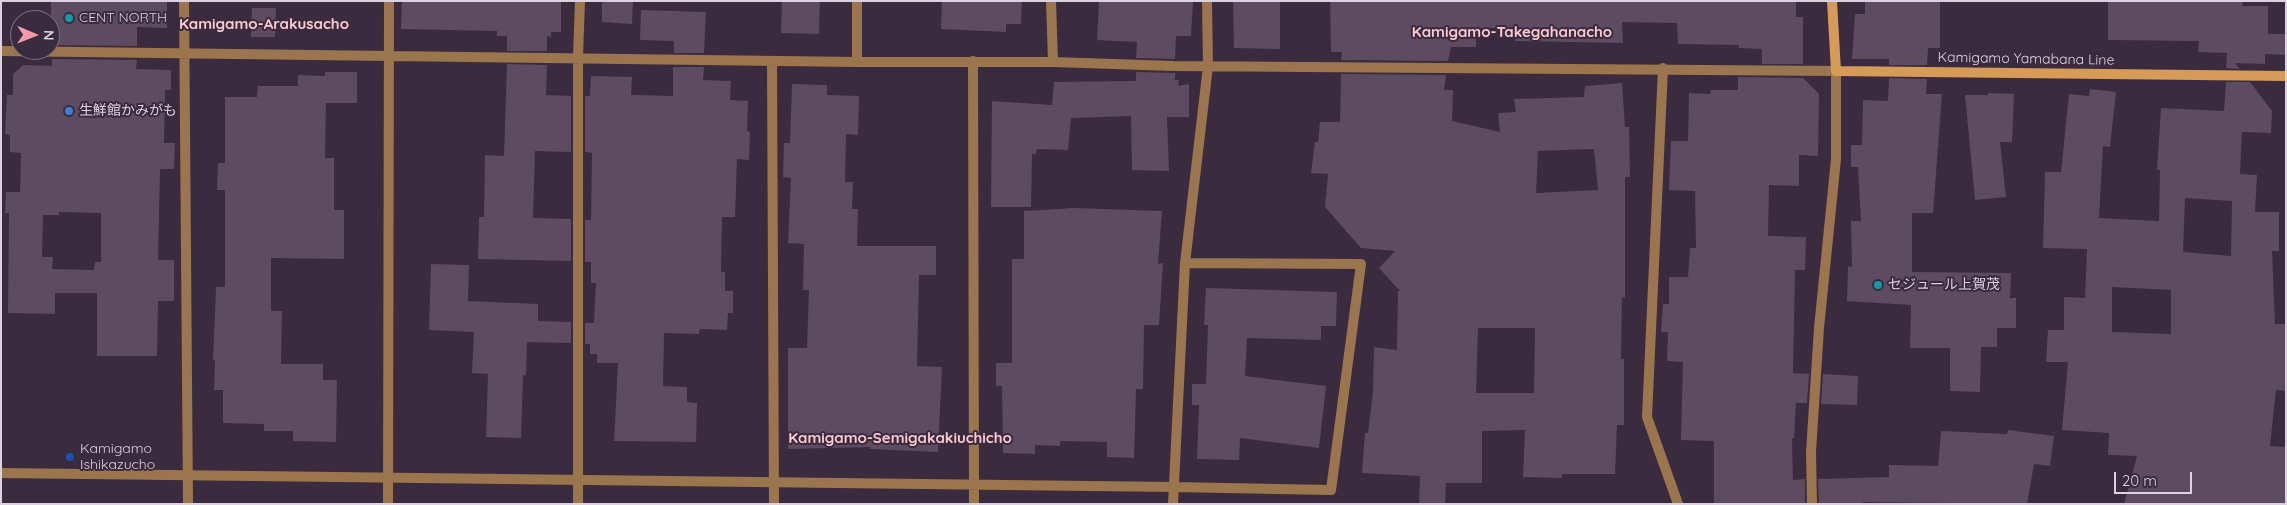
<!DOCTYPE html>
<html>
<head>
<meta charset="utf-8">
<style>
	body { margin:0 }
	#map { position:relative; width:2287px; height:505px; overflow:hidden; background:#3b2b3f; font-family:Quicksand,sans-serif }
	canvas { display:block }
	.frame { position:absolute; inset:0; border:2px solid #dcd2df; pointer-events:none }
	.north { position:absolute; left:10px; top:10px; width:50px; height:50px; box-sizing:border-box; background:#3b2b3f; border:1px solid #7b6e7f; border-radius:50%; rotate:91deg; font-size:14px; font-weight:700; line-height:20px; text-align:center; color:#dcd2df }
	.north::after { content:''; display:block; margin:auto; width:18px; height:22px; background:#f39aa9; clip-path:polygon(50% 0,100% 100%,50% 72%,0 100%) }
	.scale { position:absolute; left:2114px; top:472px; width:78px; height:22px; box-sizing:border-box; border:2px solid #dcd2df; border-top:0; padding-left:6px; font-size:15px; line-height:18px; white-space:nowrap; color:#dcd2df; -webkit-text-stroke:4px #3b2b3f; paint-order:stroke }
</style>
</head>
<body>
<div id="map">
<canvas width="2287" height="505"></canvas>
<div class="frame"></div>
<div class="north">N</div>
<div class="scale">20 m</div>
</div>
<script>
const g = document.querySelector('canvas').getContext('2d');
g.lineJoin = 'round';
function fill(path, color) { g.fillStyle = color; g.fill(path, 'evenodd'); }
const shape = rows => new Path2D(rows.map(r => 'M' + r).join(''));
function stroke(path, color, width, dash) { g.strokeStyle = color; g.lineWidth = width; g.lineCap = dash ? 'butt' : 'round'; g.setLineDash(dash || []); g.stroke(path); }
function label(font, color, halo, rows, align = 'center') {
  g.font = font + ' Quicksand,"Noto Sans JP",sans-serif'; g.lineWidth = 4; g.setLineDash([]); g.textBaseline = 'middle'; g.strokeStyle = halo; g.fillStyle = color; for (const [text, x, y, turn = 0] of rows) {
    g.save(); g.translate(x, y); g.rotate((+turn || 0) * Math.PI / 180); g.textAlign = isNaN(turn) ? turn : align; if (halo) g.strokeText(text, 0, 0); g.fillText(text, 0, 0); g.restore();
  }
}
fill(shape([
	[51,1,167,1,167,28,137,27,137,46,51,45],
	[402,1,561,1,561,32,551,32,551,37,547,36,547,51,507,51,507,36,497,36,497,31,401,29],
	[602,1,633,1,632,24,602,22],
	[782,1,820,1,819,34,781,33],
	[942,1,1022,1,1021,24,1006,24,1006,32,941,29],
	[1099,1,1193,1,1191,36,1176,36,1175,59,1136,58,1137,42,1097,40],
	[1233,1,1280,1,1280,49,1234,48],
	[1330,1,1796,1,1796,17,1803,17,1803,64,1762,64,1762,49,1739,48,1739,45,1678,44,1677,23,1622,22,1623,43,1515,41,1515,28,1476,28,1476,47,1451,47,1448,61,1341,60,1342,52,1331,52],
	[1865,1,1940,1,1940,48,1928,48,1927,65,1889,65,1889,59,1852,59,1855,14,1865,14],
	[2108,1,2243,1,2242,6,2268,6,2268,34,2286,34,2286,55,2265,54,2265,64,2235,63,2240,69,2226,68,2227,53,2198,52,2199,41,2108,40],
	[252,8,276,8,275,37,251,37],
	[641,10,706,12,704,53,674,53,674,41,640,40],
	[52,59,137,60,136,69,171,70,171,90,165,90,164,143,175,143,174,169,160,169,158,260,174,260,174,301,158,301,157,356,97,356,97,293,55,293,55,314,8,313,9,213,5,213,6,192,20,192,21,153,10,152,10,135,5,134,7,95,13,95,13,74,23,65,52,66],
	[59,212,101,213,101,262,95,262,94,270,52,269,53,257,42,257,43,215,59,215],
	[507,64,547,65,546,95,571,96,571,152,535,151,533,218,571,219,571,261,478,259,479,217,484,217,485,155,504,156],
	[673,67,704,67,703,80,731,81,730,100,748,101,747,131,750,132,749,160,737,159,735,217,722,217,721,272,725,272,725,291,733,291,733,313,728,313,727,330,700,329,699,334,664,333,663,386,687,387,687,402,697,403,696,442,614,441,618,363,597,363,597,354,590,354,590,344,585,344,585,323,594,323,596,283,591,283,591,262,585,262,585,220,591,220,592,153,585,152,585,96,590,96,591,76,632,77,631,95,673,96],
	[325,72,357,72,357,103,326,103,325,158,334,158,334,210,344,210,344,259,271,258,271,311,282,311,281,364,323,364,323,380,337,380,336,442,293,441,293,431,264,431,264,424,223,423,223,390,214,390,215,360,213,360,216,287,225,287,225,190,217,190,218,163,225,163,225,97,257,97,258,86,298,86,298,75,325,76],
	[1136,72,1175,73,1175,80,1179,80,1178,86,1189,84,1189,117,1167,117,1169,171,1132,170,1131,116,1071,118,1068,150,1037,149,1036,154,1032,154,1031,207,991,207,992,101,1052,105,1054,82,1136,81],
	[1341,74,1446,75,1444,90,1453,90,1452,121,1500,132,1498,113,1516,112,1514,99,1584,97,1585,86,1622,83,1625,127,1629,127,1630,177,1625,177,1625,298,1622,297,1621,359,1624,359,1624,425,1617,425,1615,474,1562,474,1562,478,1523,477,1525,430,1482,431,1482,483,1446,483,1445,504,1419,504,1420,476,1362,473,1365,433,1368,433,1373,391,1374,347,1397,350,1398,291,1400,291,1379,268,1395,251,1361,248,1325,207,1328,174,1311,173,1315,142,1318,142,1320,122,1340,122],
	[1594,149,1598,190,1536,193,1538,151],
	[1478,328,1535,328,1534,393,1476,393],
	[1738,77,1803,78,1819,94,1818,156,1799,155,1799,186,1769,185,1768,236,1806,237,1805,270,1795,270,1793,373,1809,374,1807,403,1796,403,1794,438,1792,438,1793,480,1805,479,1805,504,1714,503,1714,441,1681,440,1683,362,1667,361,1668,332,1661,332,1663,304,1669,304,1669,277,1688,277,1690,248,1696,248,1695,191,1669,190,1671,141,1688,141,1689,93,1710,94,1711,90,1738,90],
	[1889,78,1927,79,1926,94,1942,94,1933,213,1912,213,1912,272,2011,273,2010,298,2016,298,2016,328,1997,328,1997,347,1981,347,1980,392,1950,391,1950,348,1910,348,1911,305,1847,301,1848,266,1852,267,1851,221,1861,221,1858,167,1851,167,1851,145,1862,145,1863,100,1888,101],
	[2226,82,2250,82,2272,111,2271,133,2242,132,2240,174,2257,175,2255,212,2279,212,2279,251,2272,251,2275,324,2286,324,2286,391,2276,390,2270,446,2286,447,2286,504,2124,504,2137,456,2108,455,2109,433,2062,430,2068,362,2046,362,2048,330,2064,330,2064,297,2085,298,2087,249,2043,248,2045,172,2061,172,2069,94,2089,96,2090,89,2116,92,2110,147,2103,146,2099,218,2159,221,2160,170,2157,170,2161,108,2224,111],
	[2185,198,2232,201,2231,256,2183,252],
	[2112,287,2171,290,2171,334,2112,332],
	[792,84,827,85,827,95,859,96,858,135,846,134,845,182,853,182,852,209,858,209,857,246,936,246,936,275,919,275,917,366,942,367,938,452,870,449,870,447,788,449,788,348,807,348,809,290,803,290,804,244,788,243,791,178,783,177,784,143,790,143],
	[1988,93,2014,94,2012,142,2000,142,2006,197,1975,200,1965,95,1988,95],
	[1074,208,1162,211,1158,264,1163,263,1159,325,1144,325,1143,389,1136,389,1134,458,1107,457,1107,442,1060,441,1060,446,1035,445,1035,454,1003,453,1002,386,996,386,996,363,1012,363,1012,259,1024,259,1024,211],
	[431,264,469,265,468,301,538,304,538,321,571,322,571,343,527,342,526,375,523,375,521,438,486,437,488,374,472,373,474,332,429,330],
	[1206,288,1337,292,1336,326,1321,326,1321,340,1247,338,1245,376,1326,386,1319,448,1240,438,1239,460,1197,459,1199,405,1192,405,1192,384,1206,384,1208,325,1204,325],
	[1823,374,1858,376,1857,405,1821,404],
	[2008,430,2054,436,2050,466,2034,464,2027,504,1863,502,1863,504,1819,504,1818,479,1889,477,1889,465,1938,466,1941,431,2007,434]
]), '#5c4b61');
stroke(shape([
	[184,1,188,504],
	[1051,1,1053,62],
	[1,51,857,62,1053,62,1173,66,1836,71,1836,159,1819,328,1811,452,1812,504],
	[772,61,774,504],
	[857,62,857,1],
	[1663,68,1647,417,1678,504],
	[1173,487,1331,490,1361,264,1185,263],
	[388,504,389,1],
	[578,504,578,57,580,1],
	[1173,504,1185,263,1208,66,1207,1]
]), '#9b754d', 10);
stroke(shape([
	[973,61,974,504],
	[1,473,1173,487]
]), '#9b754d', 10);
stroke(shape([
	[1832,1,1836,71,2286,76]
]), '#d69b57', 10);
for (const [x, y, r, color] of [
	[69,18,5,"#0f9aa8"],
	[69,111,5,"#3f7fe0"],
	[1878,285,5,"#0f9aa8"],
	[70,457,5,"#1a4fb4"]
]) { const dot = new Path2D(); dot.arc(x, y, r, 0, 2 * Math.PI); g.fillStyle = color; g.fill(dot); stroke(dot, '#3b2b3f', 2); }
label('14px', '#dcd2df', '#3b2b3f', [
	["CENT NORTH",79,18],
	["生鮮館かみがも",79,111],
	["セジュール上賀茂",1888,285],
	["Kamigamo",80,449],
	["Ishikazucho",80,465]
], 'left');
label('14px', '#dcd2df', '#3b2b3f', [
	["Kamigamo Yamabana Line",2026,59,1]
]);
label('bold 15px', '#fdc9d0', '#3b2b3f', [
	["Kamigamo-Arakusacho",264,24],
	["Kamigamo-Takegahanacho",1512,32],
	["Kamigamo-Semigakakiuchicho",900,438]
]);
</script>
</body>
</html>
